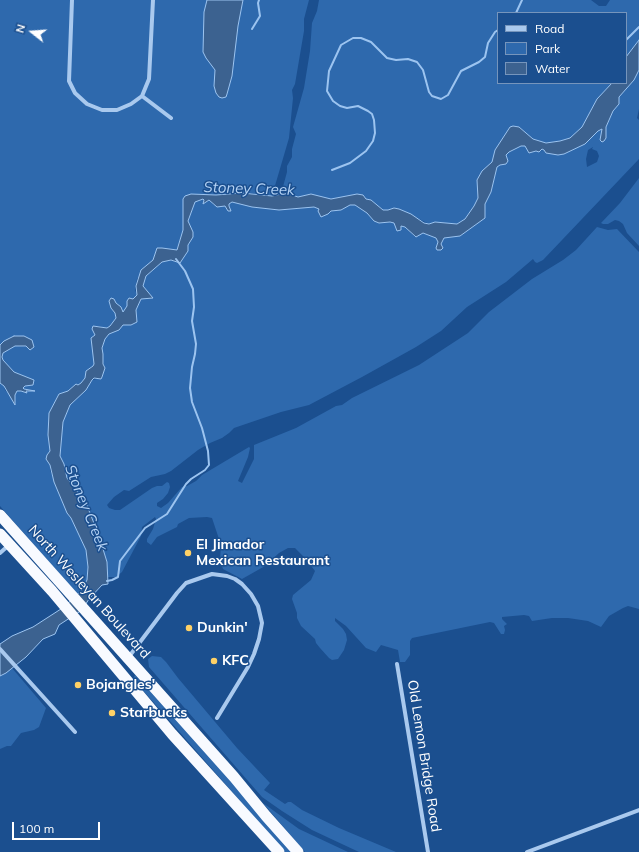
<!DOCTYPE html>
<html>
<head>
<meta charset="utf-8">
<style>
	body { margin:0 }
	#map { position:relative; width:639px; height:852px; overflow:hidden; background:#1b4f8f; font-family:Mulish,sans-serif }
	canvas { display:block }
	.legend { position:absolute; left:497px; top:12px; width:130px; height:72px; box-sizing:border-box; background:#1b4f8f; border:1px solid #7695bc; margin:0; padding:5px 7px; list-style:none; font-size:12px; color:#fff }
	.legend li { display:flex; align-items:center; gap:8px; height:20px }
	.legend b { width:20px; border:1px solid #7695bc }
	.north { position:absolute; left:12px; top:12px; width:40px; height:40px; -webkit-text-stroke:3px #1b4f8f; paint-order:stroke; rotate:287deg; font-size:11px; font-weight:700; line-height:16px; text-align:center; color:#fff }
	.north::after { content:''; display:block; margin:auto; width:14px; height:18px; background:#fff; clip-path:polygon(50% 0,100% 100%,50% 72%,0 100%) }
	.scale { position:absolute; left:12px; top:822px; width:88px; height:18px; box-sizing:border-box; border:2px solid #fff; border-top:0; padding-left:5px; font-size:12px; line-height:14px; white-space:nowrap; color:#fff; -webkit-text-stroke:3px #1b4f8f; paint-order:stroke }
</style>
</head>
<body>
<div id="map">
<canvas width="639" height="852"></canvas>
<ul class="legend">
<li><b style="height:5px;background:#a9c9ee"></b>Road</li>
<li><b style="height:11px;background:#2e69ad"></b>Park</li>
<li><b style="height:11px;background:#3c6290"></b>Water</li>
</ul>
<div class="north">N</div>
<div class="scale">100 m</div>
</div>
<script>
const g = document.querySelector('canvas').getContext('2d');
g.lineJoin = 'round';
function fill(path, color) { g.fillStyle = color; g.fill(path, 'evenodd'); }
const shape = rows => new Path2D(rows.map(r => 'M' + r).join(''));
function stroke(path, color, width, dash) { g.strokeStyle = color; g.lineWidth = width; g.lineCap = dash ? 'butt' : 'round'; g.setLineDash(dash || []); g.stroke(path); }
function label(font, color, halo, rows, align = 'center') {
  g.font = font + ' Mulish,sans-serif'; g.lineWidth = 3; g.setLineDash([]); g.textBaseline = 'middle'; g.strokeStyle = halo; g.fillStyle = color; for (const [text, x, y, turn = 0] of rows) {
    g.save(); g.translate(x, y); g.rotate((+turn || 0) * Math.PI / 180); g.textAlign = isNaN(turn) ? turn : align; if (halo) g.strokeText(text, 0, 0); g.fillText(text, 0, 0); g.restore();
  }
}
fill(shape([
	[0,0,309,0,304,19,304,31,295,84,292,90,293,98,289,138,272,196,251,193,216,195,199,194,183,199,183,230,177,250,162,248,155,254,154,260,137,279,135,290,137,295,133,299,129,298,126,310,123,312,121,307,116,303,111,308,115,313,116,318,110,326,106,328,98,326,93,332,95,335,92,339,94,364,93,366,86,371,85,378,81,383,78,385,76,384,68,391,59,394,49,413,48,435,50,451,50,470,67,513,71,518,84,545,87,554,88,567,87,580,83,588,78,595,0,506,0,383,4,386,5,390,15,401,15,395,17,391,21,391,26,393,27,389,24,389,23,387,25,385,30,386,34,380,14,372,3,360,2,357,3,353,15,346,34,347,4,341,0,345],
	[319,0,591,0,599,6,606,6,610,0,639,0,639,40,626,57,626,13,498,13,498,83,612,83,597,99,582,127,570,138,560,141,546,143,533,139,519,127,502,140,495,150,492,162,477,180,478,198,474,206,465,219,457,224,435,222,429,224,399,209,394,208,388,210,383,210,371,200,366,199,357,194,331,199,311,194,298,197,286,193,281,194,287,172,287,166,292,157,292,149,296,134,293,127,304,88,310,51,312,23,317,11],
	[639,70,639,109,637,118,639,120,639,159,543,260,537,263,535,262,533,259,506,282,467,307,441,331,416,347,362,377,309,405,281,412,234,428,229,433,222,438,210,443,198,450,171,471,165,474,151,477,129,491,124,490,114,497,107,505,109,508,115,510,120,510,152,488,157,486,162,486,167,482,169,483,170,487,168,493,163,499,157,503,157,506,161,508,168,503,182,487,187,486,196,481,202,475,249,447,250,448,248,457,238,481,242,483,254,459,254,445,296,428,336,406,342,405,352,398,419,365,468,333,489,312,532,279,563,260,576,250,597,227,608,230,617,229,639,252,639,609,628,606,623,608,609,616,601,627,588,621,568,618,552,618,532,621,529,616,524,615,502,617,502,619,507,624,504,626,505,630,504,634,501,634,494,623,490,622,412,638,410,641,410,655,405,662,400,662,398,650,381,645,376,652,366,648,346,626,335,618,335,621,343,629,346,634,347,640,344,650,338,659,332,660,329,658,320,648,316,643,315,639,301,626,297,618,297,613,292,599,293,595,311,580,315,571,306,559,295,548,288,548,279,553,265,566,242,579,223,569,220,560,221,545,212,518,207,517,189,518,178,524,177,527,157,537,151,545,147,542,147,539,153,529,156,519,155,517,142,527,141,536,122,572,116,577,108,577,107,562,94,522,86,503,67,478,64,464,61,461,60,456,63,422,70,405,86,390,92,380,97,379,102,374,105,368,102,360,102,348,105,339,109,334,123,325,137,318,136,310,141,299,151,295,145,289,143,285,146,276,162,262,171,260,180,263,188,251,188,245,193,237,193,232,188,221,195,202,202,199,205,200,205,203,209,200,214,205,225,205,228,211,230,209,229,204,232,202,252,207,279,210,314,207,328,214,331,211,341,210,350,204,355,205,367,213,374,221,379,223,390,222,405,227,415,237,423,233,436,238,438,242,441,244,444,238,460,236,485,218,485,204,491,192,497,167,500,165,506,157,506,154,509,152,521,146,525,146,536,151,544,150,558,155,564,154,585,144,598,131,603,129,606,138,606,127,613,111,619,104,619,97,634,80],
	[593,147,592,149,597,151,599,156,597,162,587,167,586,159,588,150],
	[639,178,639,246,627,233,623,224,619,221,615,220,608,224,603,224,601,223,620,203],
	[152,656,161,657,166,662,178,678,237,748,270,783,264,790,285,804,288,802,291,802,302,810,339,828,396,852,359,852,312,830,282,811,262,797,149,667,148,659],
	[12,668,46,708,39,727,34,730,21,733,11,746,7,746,0,749,0,676],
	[135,675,244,794,295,852,285,852,133,679],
	[263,803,299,829,348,852,305,852]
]), '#2e69ad');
const water = shape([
	[207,0,243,0,238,26,232,76,227,94,226,97,222,98,219,97,216,93,214,86,215,70,206,58,203,52,204,12,207,0],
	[639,40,639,70,634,80,619,97,619,104,613,111,606,127,606,138,604,141,602,142,600,140,602,129,598,131,585,144,564,154,558,155,546,153,544,150,542,149,539,152,536,151,529,153,525,146,521,146,509,152,506,155,508,161,506,164,500,165,497,167,491,192,485,204,485,218,460,236,444,238,441,244,443,248,441,250,437,250,436,248,438,242,436,238,423,233,416,237,405,227,401,226,401,230,397,231,394,223,390,222,379,223,374,221,367,213,355,205,350,205,341,210,331,211,328,214,321,217,318,211,319,209,314,207,279,210,252,207,232,202,229,204,229,206,231,211,228,211,225,206,217,207,209,200,203,204,204,200,203,199,195,202,188,221,193,232,193,237,188,245,188,251,180,263,171,260,162,262,146,276,143,286,153,298,141,299,136,310,137,322,131,325,123,325,119,330,109,334,105,339,102,348,103,354,103,364,105,368,102,377,101,379,94,378,92,380,86,390,70,405,63,422,60,456,64,464,67,478,86,503,99,536,107,562,108,584,102,585,89,599,82,610,59,625,55,634,43,639,26,657,6,673,0,676,0,644,12,636,33,627,64,607,81,591,87,580,88,567,86,550,71,518,67,513,54,482,50,465,46,459,47,455,50,451,48,435,49,413,59,394,68,391,76,384,78,385,81,383,85,378,86,371,93,366,94,364,91,338,95,335,92,329,93,326,107,328,110,326,116,318,115,313,111,308,109,301,111,298,114,299,116,303,121,307,123,312,127,306,127,301,129,298,133,299,137,295,136,286,141,270,153,260,157,248,162,248,177,250,183,230,183,199,185,196,191,194,216,195,242,193,272,196,286,193,298,197,311,194,331,199,357,194,363,195,366,199,371,200,383,210,388,210,394,208,399,209,411,214,424,223,429,224,435,222,457,224,465,219,474,206,478,198,477,180,482,171,492,162,495,150,510,127,513,126,519,127,533,139,546,143,560,141,570,138,582,127,597,99,612,83,626,83,626,57,639,40],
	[14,336,24,336,32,340,34,347,30,350,26,346,15,346,3,353,2,357,3,360,14,372,34,380,33,385,25,386,23,388,24,389,35,391,26,391,27,393,21,391,17,391,15,395,15,405,4,386,0,383,0,345,4,341,14,336]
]);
fill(water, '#3c6290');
stroke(water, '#9cc4f0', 1);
stroke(shape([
	[516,13,522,0],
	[252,29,260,16,258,3,259,0],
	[626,40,639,27],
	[332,170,350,163,366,151,373,141,375,133,374,120,372,114,368,111,358,106,347,108,340,106,333,101,327,91,329,71,341,45,353,38,361,38,371,42,387,58,396,60,408,59,417,62,423,70,429,92,432,96,441,99,448,95,461,71,479,62,485,57,488,43,495,32,498,30],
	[107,581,112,580,118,577,120,561,145,528,167,514,186,484,191,479,205,470,209,465,208,451,202,428,192,402,190,388,192,367,195,354,196,344,192,321,194,307,193,289,185,271,176,259]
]), '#9cc4f0', 2);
stroke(shape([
	[72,0,69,81,75,93,87,104,102,110,117,110,131,104,142,96,149,79,153,0],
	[142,96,171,118],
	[0,553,9,545],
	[0,649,75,732],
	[128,658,177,593,186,583,212,574,227,576,235,579,242,584,251,594,258,606,262,623,259,639,254,654,248,667,217,718],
	[397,664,428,852],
	[527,852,639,810]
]), '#a9c9ee', 4);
stroke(shape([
	[0,515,234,777,266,816,298,852],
	[0,534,52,591,172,734,279,852]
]), '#f8faff', 11);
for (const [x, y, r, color] of [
	[188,553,4,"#ffd166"],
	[189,628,4,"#ffd166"],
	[214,661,4,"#ffd166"],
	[78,685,4,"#ffd166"],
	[112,713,4,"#ffd166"]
]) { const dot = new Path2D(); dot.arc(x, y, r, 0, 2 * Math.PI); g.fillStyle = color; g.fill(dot); stroke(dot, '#1b4f8f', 1.5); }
label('bold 14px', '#fff', '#1b4f8f', [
	["El Jimador",196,545],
	["Mexican Restaurant",196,561],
	["Dunkin'",197,628],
	["KFC",222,661],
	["Bojangles'",86,685],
	["Starbucks",120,713]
], 'left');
label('14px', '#fff', '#1b4f8f', [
	["North Wesleyan Boulevard",89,592,48],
	["Old Lemon Bridge Road",424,756,81]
]);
label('italic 15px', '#b5d3f5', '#1b4f8f', [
	["Stoney Creek",249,189,2],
	["Stoney Creek",86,508,68]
]);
</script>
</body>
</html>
